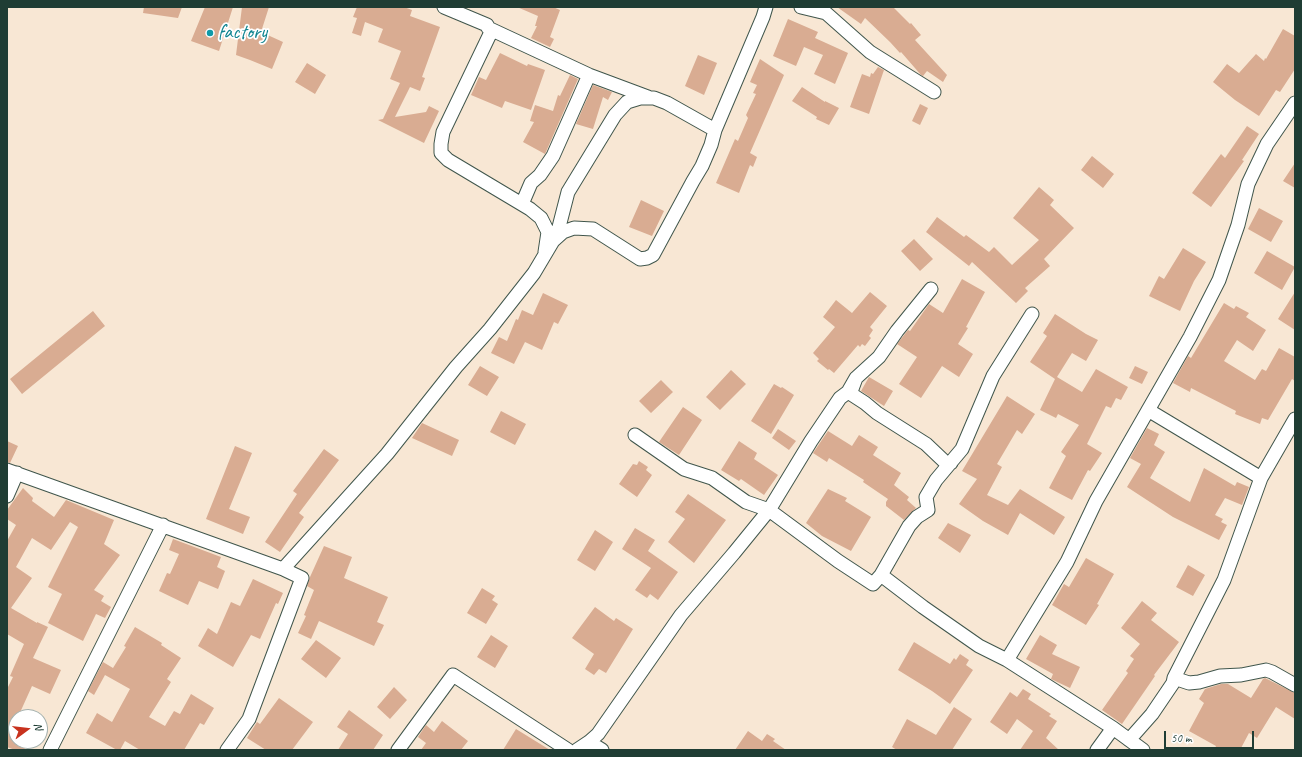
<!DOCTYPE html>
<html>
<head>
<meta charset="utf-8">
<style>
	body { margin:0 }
	#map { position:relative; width:1302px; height:757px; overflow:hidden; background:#f8e7d4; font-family:Caveat,sans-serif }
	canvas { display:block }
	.frame { position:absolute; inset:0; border:8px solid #1f3d34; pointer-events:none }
	.north { position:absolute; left:8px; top:709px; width:40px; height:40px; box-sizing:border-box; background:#fff; border:1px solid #a5b1ae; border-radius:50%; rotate:75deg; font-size:11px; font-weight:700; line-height:16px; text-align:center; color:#1f3d34 }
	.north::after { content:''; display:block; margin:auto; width:14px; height:18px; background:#c8321e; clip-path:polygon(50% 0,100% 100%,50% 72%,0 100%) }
	.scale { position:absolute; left:1164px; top:731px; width:90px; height:18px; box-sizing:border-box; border:2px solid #1f3d34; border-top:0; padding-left:5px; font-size:12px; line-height:14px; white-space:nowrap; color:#1f3d34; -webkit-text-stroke:3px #fff; paint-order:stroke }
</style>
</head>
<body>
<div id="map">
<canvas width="1302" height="757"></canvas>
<div class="frame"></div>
<div class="north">N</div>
<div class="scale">50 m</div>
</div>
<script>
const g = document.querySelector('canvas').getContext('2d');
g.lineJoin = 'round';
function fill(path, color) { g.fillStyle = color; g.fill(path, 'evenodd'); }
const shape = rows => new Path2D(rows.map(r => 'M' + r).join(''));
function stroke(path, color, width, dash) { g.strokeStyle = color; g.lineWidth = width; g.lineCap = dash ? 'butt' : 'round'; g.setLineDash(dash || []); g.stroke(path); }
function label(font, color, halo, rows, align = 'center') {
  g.font = font + ' Caveat,sans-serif'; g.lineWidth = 3.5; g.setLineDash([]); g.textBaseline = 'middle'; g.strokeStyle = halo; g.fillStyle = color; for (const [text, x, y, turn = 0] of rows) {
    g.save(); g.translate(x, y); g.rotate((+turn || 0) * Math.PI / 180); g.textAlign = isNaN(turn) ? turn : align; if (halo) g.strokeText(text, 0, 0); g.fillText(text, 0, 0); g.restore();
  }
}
fill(shape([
	[144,7,182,7,178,18,143,13],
	[205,7,233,7,219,51,191,41],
	[242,7,269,7,261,32,283,42,272,69,250,60,236,55],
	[357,7,404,7,412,10,410,16,440,27,422,77,425,78,420,91,410,87,395,117,426,112,429,106,439,111,424,143,378,120,383,119,400,83,390,79,401,51,378,42,383,29,365,22,361,36,352,33,357,18,353,17],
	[517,7,553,7,560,10,550,37,554,39,550,47,531,38,537,26,535,26,538,16],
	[837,7,893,7,910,24,911,23,921,35,915,40,947,75,943,82,927,71,923,76,921,75,901,52,900,53,890,42,865,18,861,24],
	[788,19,818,32,815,38,848,53,835,84,814,74,823,55,804,47,796,66,773,56],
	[1283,29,1295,36,1295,69,1280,92,1276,90,1259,116,1235,100,1213,82,1227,64,1239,73,1256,54,1264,61,1265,58,1266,59],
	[500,53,527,66,528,64,545,70,531,110,505,101,502,108,471,95,479,77,486,80],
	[698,55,717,63,704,95,685,86],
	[760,59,784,75,750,153,757,157,753,167,750,165,739,193,716,183,735,139,738,141,748,118,746,115,756,94,753,93,757,85,750,82],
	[307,63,326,75,315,94,295,82],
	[878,67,884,70,869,114,850,107,862,74,870,77,871,73,873,74],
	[570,75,578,79,545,154,523,142,534,122,530,121,535,105,553,111,558,95,560,96],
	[593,85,612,92,608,100,603,97,593,129,576,124],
	[802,87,825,102,825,101,839,108,829,125,816,119,817,117,792,101],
	[920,104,928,108,920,125,912,121],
	[1247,126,1259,134,1242,160,1244,161,1211,207,1192,193,1221,154,1225,158],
	[1092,156,1114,174,1103,188,1081,170],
	[1295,163,1295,188,1283,181],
	[1039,187,1054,200,1050,205,1074,228,1044,259,1050,266,1025,288,1028,291,1016,303,972,262,969,266,926,232,937,217,964,237,966,235,989,252,994,247,1012,265,1039,240,1013,218],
	[641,200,664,211,652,236,629,227],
	[1259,208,1283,221,1271,242,1248,229],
	[914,239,933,259,920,271,901,251],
	[1183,248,1206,262,1194,281,1180,311,1149,296,1159,276,1164,279],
	[1267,251,1295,267,1282,290,1254,273],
	[962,279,985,292,966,327,968,328,958,344,973,354,959,377,942,366,921,398,899,384,917,357,897,344,908,330,910,331,929,304,943,313],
	[870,292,887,306,870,327,873,330,869,336,871,338,865,346,862,344,860,347,858,345,834,373,829,369,828,370,817,361,819,359,813,353,835,327,823,317,836,300,852,313],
	[1295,292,1295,330,1278,319],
	[543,293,568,305,558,324,554,322,542,350,525,342,514,364,491,353,499,337,507,341,516,319,518,320,522,310,533,315],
	[1224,303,1234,309,1236,306,1249,313,1246,317,1266,330,1253,351,1237,340,1224,361,1255,380,1262,369,1266,371,1279,348,1295,357,1295,381,1292,379,1268,420,1262,418,1260,424,1235,414,1236,411,1191,388,1190,392,1173,383,1188,356,1191,358],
	[93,311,105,326,22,394,10,379],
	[1055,314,1086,334,1098,340,1086,361,1072,353,1057,377,1082,392,1096,369,1128,387,1121,400,1116,398,1111,408,1106,406,1087,444,1102,453,1090,471,1088,470,1072,500,1049,488,1066,456,1061,452,1079,425,1058,414,1056,418,1040,410,1055,379,1030,362,1047,336,1043,333],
	[480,366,499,377,487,396,468,385],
	[1135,366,1148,372,1142,384,1129,378],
	[731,370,746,384,720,410,706,397],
	[869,377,893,391,884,406,861,391],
	[661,380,673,392,651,413,639,401],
	[774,384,781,388,782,387,794,395,771,434,751,421],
	[1007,396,1035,414,1022,434,1017,430,997,464,1002,467,987,495,1008,505,1020,489,1065,517,1054,535,1020,513,1008,535,983,521,959,504,977,479,962,471],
	[683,407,702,420,679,455,659,442],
	[501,411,526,424,515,445,490,432],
	[422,423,459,440,452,456,412,438],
	[1147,428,1159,434,1154,445,1165,452,1150,478,1183,498,1190,502,1204,468,1235,486,1237,482,1249,487,1242,505,1225,498,1215,515,1223,519,1221,522,1227,525,1219,540,1173,517,1127,487,1141,464,1130,458],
	[778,429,796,441,789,450,772,438],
	[828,431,852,446,859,435,878,447,873,455,901,473,894,485,909,497,907,500,916,508,904,520,886,506,886,502,888,499,863,482,864,480,829,458,827,462,813,453],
	[7,441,18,446,10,463,7,462],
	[739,441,757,453,754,459,778,475,764,495,741,479,739,481,721,470],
	[235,446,252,453,229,509,250,517,243,534,206,519],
	[324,449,339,460,299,513,304,517,280,552,265,542,297,494,293,491],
	[639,461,648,467,646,470,652,475,637,497,619,484,633,464,637,465],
	[23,488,33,498,32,501,54,517,66,500,114,520,104,544,120,555,94,590,104,596,101,601,111,607,105,618,96,614,83,641,48,623,62,594,48,587,78,527,70,522,51,550,32,538,16,567,32,578,11,608,37,623,37,622,48,627,33,658,61,670,50,694,32,686,18,717,16,717,16,741,28,741,24,750,15,750,7,747,7,689,13,677,10,676,24,644,7,634,7,541,16,525,7,519,7,510],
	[828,489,847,498,845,501,871,517,851,551,822,536,806,523],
	[688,494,726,520,694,563,668,542,685,519,675,512],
	[948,523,971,535,960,553,938,538],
	[635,528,655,540,648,551,678,572,658,600,650,594,647,598,635,590,651,568,622,549],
	[595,530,613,542,595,571,577,560],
	[173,539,221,557,217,567,225,571,218,589,199,581,188,605,159,591,167,573,170,574,179,554,169,550],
	[324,546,352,557,344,578,388,597,377,622,384,625,374,646,319,621,311,639,298,633,306,616,304,615,314,590,307,586,310,577],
	[1086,558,1114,574,1097,604,1099,605,1086,625,1052,605,1064,584,1069,587],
	[1188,565,1205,575,1193,596,1176,587],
	[253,579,283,593,278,604,276,603,260,639,251,635,233,667,198,646,208,628,217,634,231,602,240,606],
	[482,588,495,596,492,600,498,604,486,624,467,613],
	[1142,601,1157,613,1151,620,1179,642,1154,675,1155,676,1122,724,1102,710,1128,673,1126,671,1134,659,1130,656,1140,644,1121,628],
	[595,607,614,621,616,618,633,629,606,673,599,669,594,675,585,669,594,654,572,638],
	[135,627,162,643,161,645,181,658,167,679,171,682,149,717,165,726,174,711,180,714,191,694,214,708,204,725,200,723,184,750,140,750,125,741,120,750,117,750,86,733,97,713,112,722,130,689,105,675,94,695,88,691,103,662,113,668,126,647,124,646],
	[491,635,508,646,495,668,477,657],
	[1040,635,1057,645,1052,654,1080,667,1070,688,1051,679,1053,674,1026,659],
	[316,640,341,658,326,678,301,659],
	[914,642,950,664,954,658,956,660,960,654,969,660,966,665,973,670,950,704,932,691,898,670],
	[1265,678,1295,693,1295,719,1276,707,1257,738,1249,733,1240,750,1214,750,1216,746,1189,731,1204,703,1199,699,1205,689,1221,684,1228,684,1251,698,1263,679],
	[394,687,407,700,390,719,377,707],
	[1023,689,1031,694,1028,699,1051,714,1049,716,1057,721,1046,738,1059,750,1020,750,1033,731,1017,719,1007,734,990,722,1010,692,1017,697],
	[279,698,313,722,292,750,266,750,247,738,257,722,260,724],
	[954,707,972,719,952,750,897,750,892,747,907,719,936,735],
	[349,710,383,735,373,750,338,750,348,734,337,727],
	[442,721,468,741,461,750,421,750,426,743,418,737,426,725,434,732],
	[516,729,550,750,503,750],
	[748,731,762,741,767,734,775,739,773,741,786,750,735,750]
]), '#d9ac92');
const minor = shape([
	[444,7,487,25,491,32,443,132,441,144,441,153,448,160,530,209,541,218,548,232,545,252],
	[801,7,826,13,870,52,934,92],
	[488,28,589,75,648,97],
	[522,204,531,183,540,175,553,156,589,75],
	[554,240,559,227,568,192,615,115,627,102,640,98,654,98,667,103,715,130],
	[931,289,897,331,879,357,856,378,848,392,865,403,877,413,926,444,946,463,951,463],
	[1148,410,1261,478],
	[635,435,684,469,712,478,746,502,769,510,811,441,840,398,852,389,856,378],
	[7,470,283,569,302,578,249,719,227,750],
	[7,496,17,473],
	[283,569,387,454,456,367,490,329,534,273,553,241,563,232,574,228,593,229,640,259,647,258,653,255,693,181,702,166,711,145,715,130,763,17,766,7],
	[881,575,909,526,917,517,928,510,926,497,936,480,962,449,993,376,1032,314],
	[1007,660,1067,562,1096,501,1190,337,1219,280,1238,225,1248,184,1267,144,1295,103],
	[1174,678,1189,683,1199,682,1220,676,1241,675,1266,670,1272,672,1295,685],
	[1129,740,1152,714,1173,683,1174,678,1224,580,1261,478,1295,419],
	[589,742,602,750],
	[50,750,163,525],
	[398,750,453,675,568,750],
	[577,750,589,742,598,734,681,615,734,553,769,510,838,561,873,584,881,575,923,607,979,646,1007,660,1113,728,1143,750],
	[1097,750,1113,728]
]);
stroke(minor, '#40564c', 15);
stroke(minor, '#fff', 13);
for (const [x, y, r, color] of [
	[210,33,4,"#0f9aa8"]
]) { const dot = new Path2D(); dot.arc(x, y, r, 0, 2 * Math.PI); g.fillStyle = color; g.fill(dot); stroke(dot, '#fff', 1.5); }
label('20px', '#0d838f', '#fff', [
	["factory",218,33]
], 'left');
</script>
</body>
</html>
